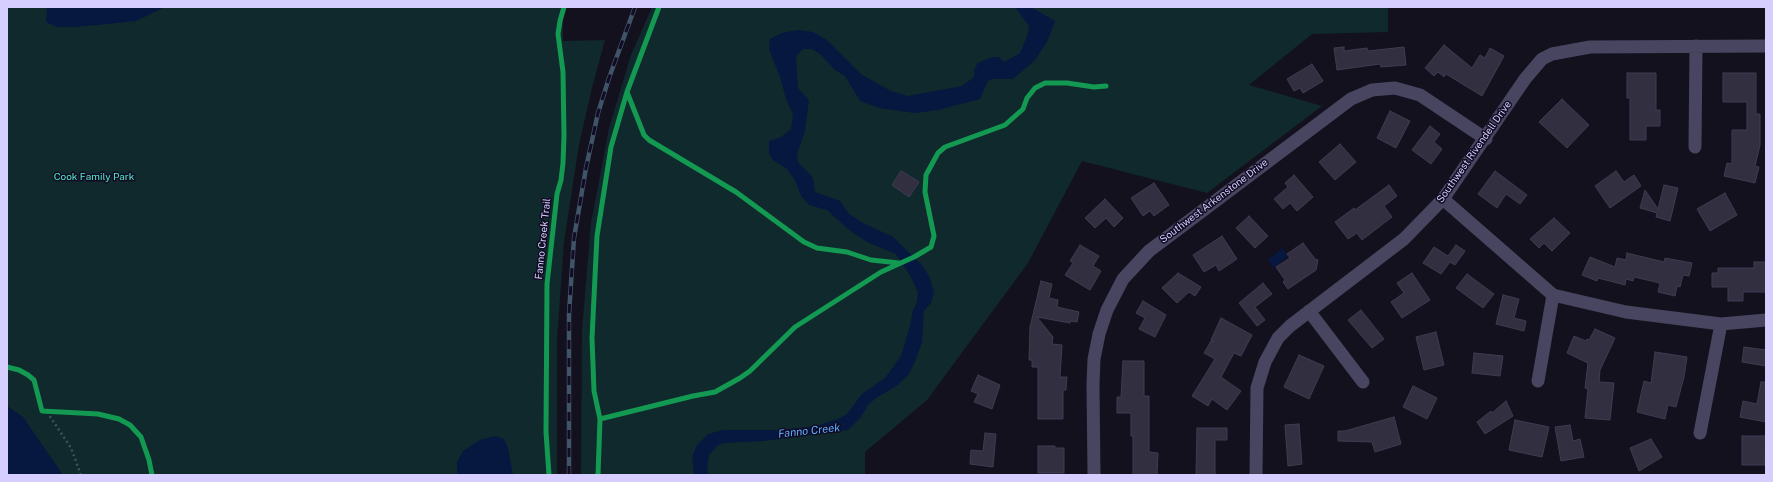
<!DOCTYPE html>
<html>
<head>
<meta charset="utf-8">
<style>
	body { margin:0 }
	#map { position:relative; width:1773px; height:482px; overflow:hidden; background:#14111e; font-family:"Public Sans",sans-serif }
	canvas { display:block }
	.frame { position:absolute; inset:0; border:8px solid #d6ceff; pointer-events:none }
</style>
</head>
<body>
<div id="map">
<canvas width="1773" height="482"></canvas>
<div class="frame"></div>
</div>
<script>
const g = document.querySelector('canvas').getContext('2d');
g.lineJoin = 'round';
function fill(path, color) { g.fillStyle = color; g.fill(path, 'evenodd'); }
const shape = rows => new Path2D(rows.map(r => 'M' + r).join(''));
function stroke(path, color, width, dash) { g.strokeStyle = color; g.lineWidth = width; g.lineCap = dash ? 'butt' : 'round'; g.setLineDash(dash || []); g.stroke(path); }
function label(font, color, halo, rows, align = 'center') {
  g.font = font + ' "Public Sans",sans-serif'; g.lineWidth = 3; g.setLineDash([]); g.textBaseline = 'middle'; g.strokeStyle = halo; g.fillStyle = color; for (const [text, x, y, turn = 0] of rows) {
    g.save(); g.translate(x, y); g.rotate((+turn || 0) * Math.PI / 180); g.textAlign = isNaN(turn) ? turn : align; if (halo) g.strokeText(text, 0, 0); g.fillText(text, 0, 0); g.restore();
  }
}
fill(shape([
	[7,7,563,7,563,41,605,40,592,88,579,145,564,242,557,340,557,475,7,475,22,417,7,406],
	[652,7,1388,7,1388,32,1312,34,1249,85,1322,106,1207,193,1082,161,1028,263,927,400,865,452,865,475,581,475,582,330,591,223,609,128,631,55]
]), '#0f292c');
fill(shape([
	[47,7,165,7,136,21,77,27,57,27,46,22],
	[1015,7,1031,7,1055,21,1048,40,1035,60,1013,79,992,79,988,81,980,99,938,110,915,113,879,108,860,101,845,76,835,70,820,54,812,49,803,49,796,56,798,88,809,100,805,131,797,154,798,162,813,178,815,192,840,201,849,214,865,224,893,237,922,265,929,276,932,285,934,293,931,303,924,311,922,342,916,359,909,374,898,385,876,398,868,405,861,417,848,430,764,441,724,443,717,446,709,455,707,469,709,475,694,475,692,457,697,445,708,434,723,430,781,430,816,426,838,419,847,414,862,394,885,378,901,356,910,326,913,310,917,302,918,292,911,277,896,254,867,242,849,230,827,210,809,205,801,196,795,180,787,169,773,160,769,154,769,141,781,137,791,129,793,114,786,99,780,77,769,49,770,39,782,33,797,30,813,32,827,40,862,75,891,91,908,96,962,86,974,77,974,70,978,63,992,57,999,57,1004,62,1020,53,1027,37,1029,26],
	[1282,248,1288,256,1274,268,1268,260],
	[7,406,23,417,63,475,7,475],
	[495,436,504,439,508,448,513,475,457,475,457,462,463,451,480,440]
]), '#061840');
const building = shape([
	[1444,45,1472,68,1480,55,1485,58,1490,48,1504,56,1482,96,1446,74,1444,77,1438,72,1434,76,1425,68,1444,45],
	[1344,47,1344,51,1367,48,1368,51,1404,47,1406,65,1381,67,1380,64,1337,70,1334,48,1344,47],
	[1312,64,1323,81,1303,93,1300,88,1294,91,1287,79,1312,64],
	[1627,73,1656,73,1656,110,1660,110,1660,126,1646,126,1646,140,1630,140,1630,98,1627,98,1627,73],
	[1723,73,1756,73,1756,114,1760,114,1760,145,1755,166,1759,167,1755,183,1724,176,1727,163,1732,164,1732,130,1747,130,1747,102,1723,102,1723,73],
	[1562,99,1589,125,1567,148,1539,122,1562,99],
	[1390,111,1410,121,1396,148,1377,138,1390,111],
	[1430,126,1440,134,1434,142,1442,149,1431,164,1412,150,1430,126],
	[1340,144,1356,162,1335,180,1319,162,1340,144],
	[901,171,919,182,909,197,892,185,901,171],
	[1495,171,1527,195,1520,204,1506,194,1497,208,1478,194,1495,171],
	[1616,171,1624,182,1634,175,1641,186,1610,208,1595,186,1616,171],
	[1294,175,1313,197,1297,211,1290,203,1283,209,1274,199,1288,187,1285,183,1294,175],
	[1154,183,1169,205,1154,216,1150,211,1143,216,1131,198,1154,183],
	[1389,185,1397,196,1384,206,1392,217,1362,240,1357,233,1348,239,1335,222,1354,208,1355,210,1389,185],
	[1664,185,1678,188,1670,221,1656,217,1657,213,1640,208,1645,190,1658,209,1664,185],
	[1725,193,1737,215,1710,231,1697,209,1725,193],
	[1105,199,1123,218,1114,227,1106,218,1095,228,1085,218,1105,199],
	[1249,216,1268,236,1255,248,1236,228,1249,216],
	[1554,218,1570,233,1552,251,1544,243,1539,248,1530,239,1554,218],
	[1222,236,1237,259,1219,271,1216,265,1204,272,1193,255,1222,236],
	[1303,243,1315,259,1318,260,1316,270,1288,289,1283,282,1285,280,1276,267,1290,258,1287,254,1303,243],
	[1080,245,1099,256,1093,266,1101,271,1090,290,1065,275,1073,263,1070,261,1080,245],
	[1456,245,1465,251,1455,265,1450,262,1441,274,1423,263,1434,247,1448,256,1456,245],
	[1627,253,1664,262,1665,258,1692,263,1689,276,1683,275,1680,287,1677,286,1675,296,1658,292,1660,283,1634,277,1633,281,1626,279,1625,285,1598,278,1597,281,1582,275,1590,257,1615,267,1617,258,1626,260,1627,253],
	[1754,262,1766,262,1766,292,1743,292,1743,301,1728,301,1728,287,1712,287,1712,273,1718,273,1718,268,1754,268,1754,262],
	[1178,273,1201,287,1195,296,1189,292,1177,303,1162,288,1178,273],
	[1412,273,1430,300,1402,318,1391,302,1404,293,1397,283,1412,273],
	[1467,274,1494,294,1483,308,1456,288,1467,274],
	[1041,281,1052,284,1049,298,1058,300,1057,307,1079,312,1077,322,1071,321,1070,323,1037,317,1053,337,1052,344,1062,345,1060,377,1067,377,1066,390,1063,390,1063,419,1038,419,1038,367,1032,367,1032,360,1029,360,1030,327,1041,281],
	[1263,283,1272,294,1255,307,1265,320,1257,326,1239,303,1263,283],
	[1503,295,1519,299,1514,318,1526,321,1524,331,1496,324,1503,295],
	[1143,301,1166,315,1155,337,1139,329,1145,318,1136,313,1143,301],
	[1361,310,1384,339,1372,348,1348,320,1361,310],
	[1221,318,1252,335,1241,356,1234,353,1221,377,1241,391,1227,410,1212,399,1208,406,1192,396,1215,359,1204,353,1211,341,1214,342,1211,340,1221,318],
	[1595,329,1615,338,1600,370,1599,382,1614,383,1610,420,1585,418,1588,389,1585,388,1588,363,1567,353,1574,336,1586,341,1587,339,1589,340,1595,329],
	[1436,332,1444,365,1424,370,1416,337,1436,332],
	[1744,347,1766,350,1766,366,1742,362,1744,347],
	[1655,352,1687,357,1684,377,1676,407,1668,405,1665,419,1637,412,1644,381,1651,383,1655,352],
	[1474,353,1503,356,1500,376,1472,373,1474,353],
	[1299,355,1324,366,1309,399,1284,387,1299,355],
	[1123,361,1144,361,1144,396,1149,396,1149,452,1158,453,1157,475,1133,475,1133,436,1131,436,1131,413,1117,413,1117,397,1121,397,1123,361],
	[978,375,1000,385,992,409,974,402,978,394,971,391,978,375],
	[1761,382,1766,382,1766,422,1740,417,1743,401,1757,404,1761,382],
	[1413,386,1437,398,1427,419,1403,407,1413,386],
	[1506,401,1513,416,1485,434,1477,422,1491,411,1492,413,1506,401],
	[1394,417,1401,444,1375,452,1372,442,1338,441,1338,431,1345,431,1394,417],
	[1515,420,1549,427,1542,457,1509,450,1515,420],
	[1299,424,1302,464,1288,466,1285,425,1299,424],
	[1570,425,1573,441,1580,439,1584,457,1561,461,1555,427,1570,425],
	[1197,428,1227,428,1227,440,1215,440,1215,475,1196,475,1197,428],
	[985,433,996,434,993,467,970,464,971,450,983,451,985,433],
	[1742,436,1766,436,1765,465,1742,465,1742,436],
	[1651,439,1662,457,1639,471,1630,448,1651,439],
	[1038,446,1055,446,1055,448,1064,448,1064,473,1038,473,1038,446]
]);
fill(building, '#322f40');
stroke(building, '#413b52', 1);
stroke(shape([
	[47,412,71,448,81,475],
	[549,475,546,432,547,284,557,194,561,180,563,163,564,136,563,72,558,34,560,21,564,7]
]), '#424f5f', 2.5, [2, 3]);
stroke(shape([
	[1695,147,1696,46],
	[1443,199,1553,295,1626,312,1721,324,1766,320],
	[1309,311,1363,382],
	[1538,381,1553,295],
	[1700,433,1721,324],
	[1094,475,1093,385,1094,359,1099,334,1107,310,1123,279,1149,251,1351,99,1372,90,1395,88,1420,95,1486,139],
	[1256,475,1257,388,1265,362,1278,338,1290,326,1404,239,1443,199,1525,79,1542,59,1552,54,1590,47,1766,46]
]), '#47455f', 13);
const rail = shape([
	[569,475,569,314,574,238,586,168,598,113,609,78,635,7]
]);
stroke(rail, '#405469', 4.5);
stroke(rail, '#110c23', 3, [9]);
stroke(shape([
	[627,92,644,135,649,140,736,192,804,242,817,248,847,252,871,260,899,263],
	[7,367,19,370,28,375,34,380,42,411,98,414,119,419,130,425,141,437,149,460,152,475],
	[600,419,693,396,715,392,740,378,750,371,795,327,881,272,914,257,931,247,934,236,925,192,926,175,938,153,945,147,1005,125,1023,109,1027,98,1035,88,1045,83,1067,83,1094,87,1106,86],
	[549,475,546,432,547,284,557,194,561,180,563,163,564,136,563,72,558,34,560,21,564,7],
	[598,475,600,419,594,391,592,338,597,236,611,147,627,92,659,7]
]), '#139951', 5);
label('10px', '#d6ceff', '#110c23', [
	["Southwest Rivendell Drive",1474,152,-55],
	["Southwest Arkenstone Drive",1214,201,-37],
	["Fanno Creek Trail",543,239,-84]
]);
label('10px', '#51e8c8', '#110c23', [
	["Cook Family Park",94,177]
]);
label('italic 11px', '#5cadff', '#110c23', [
	["Fanno Creek",809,431,-6]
]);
</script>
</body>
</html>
